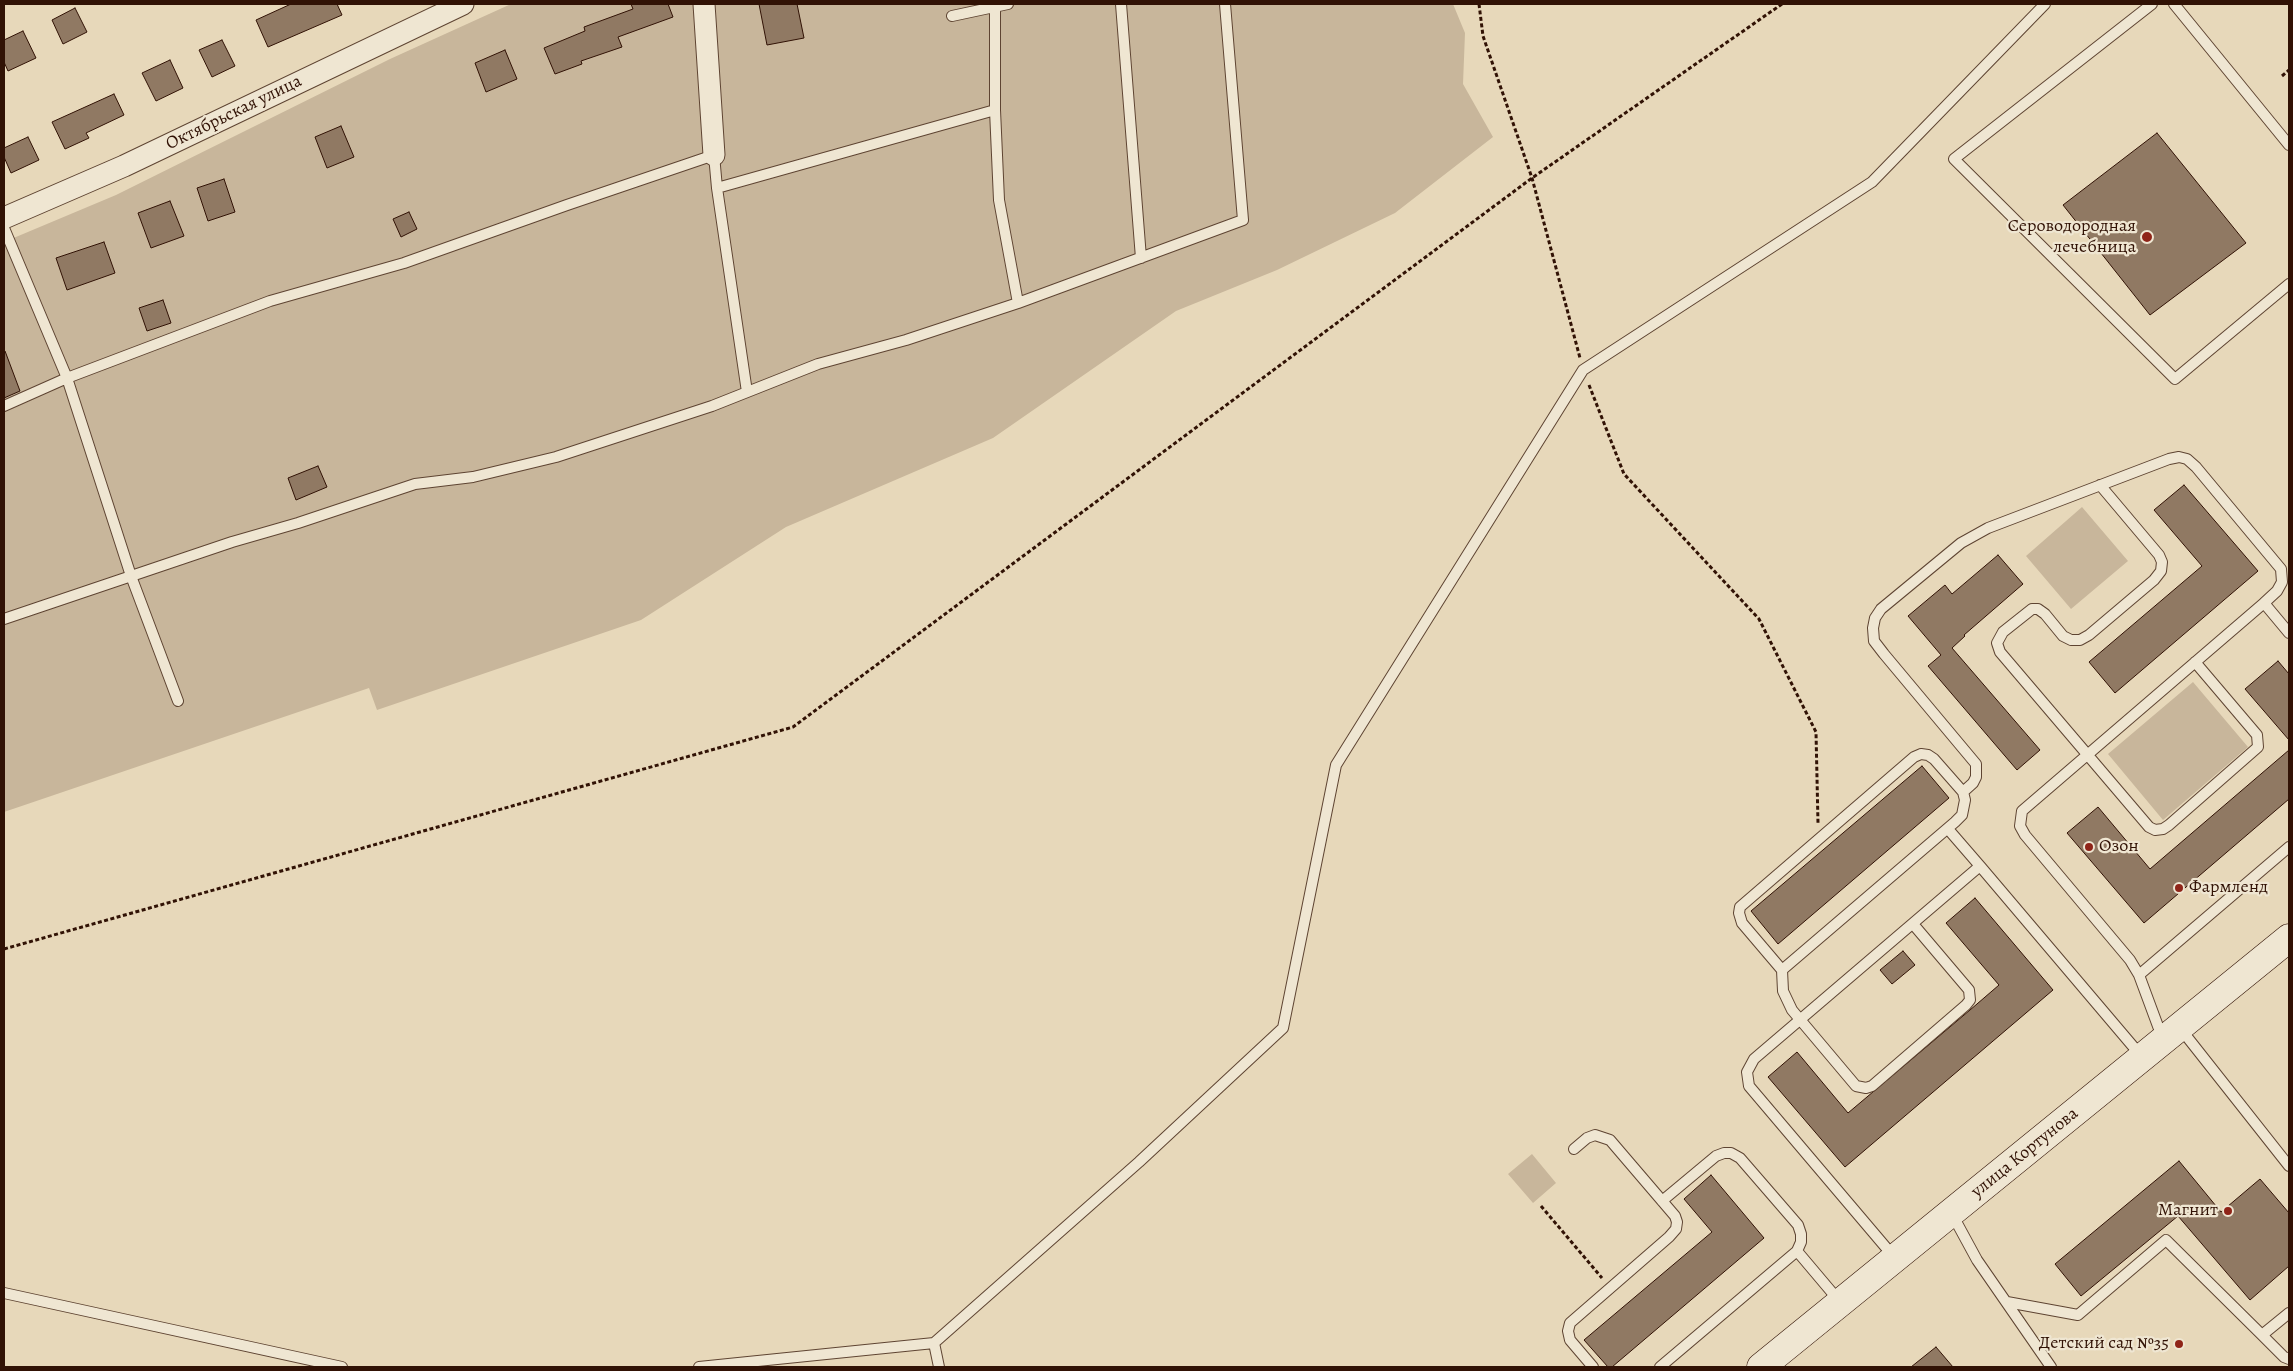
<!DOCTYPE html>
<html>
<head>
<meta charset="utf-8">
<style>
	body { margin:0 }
	#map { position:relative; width:2293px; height:1371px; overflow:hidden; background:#e7d8ba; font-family:Alegreya,serif }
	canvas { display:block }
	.frame { position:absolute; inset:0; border:5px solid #311205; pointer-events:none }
</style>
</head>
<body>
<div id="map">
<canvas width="2293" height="1371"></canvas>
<div class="frame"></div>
</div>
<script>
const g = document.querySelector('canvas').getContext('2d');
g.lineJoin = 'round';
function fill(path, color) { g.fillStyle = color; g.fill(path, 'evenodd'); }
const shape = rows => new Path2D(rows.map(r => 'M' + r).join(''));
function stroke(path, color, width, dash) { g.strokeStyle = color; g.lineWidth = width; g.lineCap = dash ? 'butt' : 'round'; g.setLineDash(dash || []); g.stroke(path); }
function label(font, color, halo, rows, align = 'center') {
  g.font = font + ' Alegreya,serif'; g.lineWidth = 4.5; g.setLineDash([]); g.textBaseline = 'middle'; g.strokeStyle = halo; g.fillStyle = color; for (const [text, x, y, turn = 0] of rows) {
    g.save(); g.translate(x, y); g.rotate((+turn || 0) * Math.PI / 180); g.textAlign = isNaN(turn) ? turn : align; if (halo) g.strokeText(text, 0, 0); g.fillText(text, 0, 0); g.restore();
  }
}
fill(shape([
	[511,4,1453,4,1465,33,1463,84,1493,137,1395,213,1277,270,1176,311,993,438,786,527,641,620,377,710,369,688,4,812,4,242,116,195,390,59],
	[2082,507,2128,561,2071,609,2026,556],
	[2193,682,2248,747,2163,820,2108,754],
	[1532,1154,1556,1183,1533,1203,1508,1174]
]), '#c8b69b');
const building = shape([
	[291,4,337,4,342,15,268,47,256,20,291,4],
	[631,4,668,4,673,17,618,37,622,47,581,61,582,64,555,74,544,48,585,31,584,27,633,9,631,4],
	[759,4,797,4,804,38,767,45,759,4],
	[75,8,87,32,63,44,52,20,75,8],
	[23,31,36,58,8,71,4,62,4,40,23,31],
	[222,40,235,66,212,77,199,50,222,40],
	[505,50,517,79,486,92,475,63,505,50],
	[170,60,183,88,156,101,142,73,170,60],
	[114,94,124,115,86,133,89,138,65,149,52,122,114,94],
	[341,126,354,157,327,168,315,137,341,126],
	[2157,133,2246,243,2150,315,2063,205,2157,133],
	[28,137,39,160,11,173,4,157,4,148,28,137],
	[224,179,235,212,208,221,197,188,224,179],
	[170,201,184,236,151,248,138,213,170,201],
	[409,212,417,229,401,237,393,219,409,212],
	[104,242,115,273,67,290,56,258,104,242],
	[163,300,171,323,147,331,139,308,163,300],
	[4,351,5,351,20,391,4,398,4,351],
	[318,466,327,487,296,500,288,478,318,466],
	[2184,485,2258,571,2115,693,2089,662,2202,566,2154,510,2184,485],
	[1998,555,2023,584,1964,635,1965,636,1952,648,2040,750,2017,770,1928,666,1941,655,1908,616,1945,585,1952,594,1998,555],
	[2278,661,2289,674,2289,740,2245,689,2278,661],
	[2289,750,2289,799,2144,923,2067,833,2098,807,2150,869,2289,750],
	[1922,766,1949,798,1778,944,1751,911,1922,766],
	[1975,898,2053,990,1845,1167,1768,1077,1797,1052,1848,1113,1970,1010,1999,985,1946,923,1975,898],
	[1903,951,1915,965,1892,984,1880,970,1903,951],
	[2179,1161,2221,1212,2260,1179,2289,1213,2289,1266,2250,1300,2178,1216,2081,1296,2055,1264,2179,1161],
	[1711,1175,1764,1238,1612,1367,1608,1367,1584,1340,1712,1232,1684,1199,1711,1175],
	[1936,1347,1953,1367,1911,1367,1936,1347]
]);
fill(building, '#907963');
stroke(building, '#311205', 1);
const lane = shape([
	[1121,4,1141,258],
	[2152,4,1954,159,2175,379,2289,284],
	[2174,4,2289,145],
	[995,5,995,110,999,200,1018,303],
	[952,16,1008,4],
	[717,188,995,110],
	[4,228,67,378,131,576,178,701],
	[4,406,67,378,270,301,404,263,567,205,714,155,717,188,747,392],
	[2100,485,2159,555,2162,562,2161,571,2154,580,2089,635,2080,640,2071,640,2063,636,2045,614,2038,609,2032,609,2003,632,1997,643,2000,652,2149,827,2155,830,2163,829,2169,825,2258,747,2257,735,2195,662],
	[4,619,232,542,298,523,415,484,473,477,556,457,712,406,818,364,906,340,1018,303,1243,220,1225,4],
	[1921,754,1928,755,1934,759,1963,792,1965,800,1962,815,1955,822,1782,970,1742,923,1739,913,1740,907,1914,757,1921,754],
	[1963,792,1973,783,1976,777,1976,764,1884,654,1874,641,1873,628,1875,618,1881,609,1961,543,1988,528,2169,459,2179,457,2187,459,2196,467,2281,569,2282,582,2277,591,2264,603],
	[1948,829,1980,866],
	[1782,970,1783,991,1792,1010,1856,1086,1866,1088,1872,1086,1966,1005,1970,1000,1969,990,1913,924],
	[2139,975,2289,847],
	[2180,1028,2289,1166],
	[2162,1037,2139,975,2130,960,2025,835,2020,826,2022,811,2264,603,2289,633],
	[1574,1149,1587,1138,1595,1135,1610,1140,1675,1216,1677,1222,1676,1229,1669,1237,1570,1323,1568,1331,1570,1340,1593,1367],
	[1662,1201,1716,1156,1724,1153,1731,1153,1740,1158,1798,1225,1801,1234,1801,1242,1797,1251],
	[1952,1214,1977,1260,2051,1367],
	[1894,1257,1749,1086,1747,1072,1754,1059,1980,866,2142,1057],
	[4,1293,342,1367],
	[2007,1302,2078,1315,2166,1240,2262,1335,2289,1313],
	[2262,1335,2284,1357,2289,1359],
	[934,1343,939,1367],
	[699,1367,934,1343,1139,1162,1283,1028,1336,765,1583,370,1872,182,2045,4],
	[1660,1367,1797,1251,1840,1302]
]);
const street = shape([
	[704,4,714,155],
	[4,218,124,166,463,4]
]);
const secondary = shape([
	[1761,1367,2289,938]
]);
stroke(lane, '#5e4432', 12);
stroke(street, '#5e4432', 23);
stroke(secondary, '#311205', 29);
stroke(shape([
	[1479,4,1483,36,1532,178,1580,358],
	[2282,76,2289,70],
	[1589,385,1624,474,1759,619,1816,732,1818,823],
	[4,949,793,727,1532,178,1782,4],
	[1541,1206,1602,1278]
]), '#311205', 3, [4, 2.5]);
stroke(lane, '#efe6d2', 10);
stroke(street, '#efe6d2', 21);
stroke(secondary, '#efe6d2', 28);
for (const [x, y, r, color] of [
	[2147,237,6,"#8f2418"],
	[2089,847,5,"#8f2418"],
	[2179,888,5,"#8f2418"],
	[2228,1211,5,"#8f2418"],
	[2179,1344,5,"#8f2418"]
]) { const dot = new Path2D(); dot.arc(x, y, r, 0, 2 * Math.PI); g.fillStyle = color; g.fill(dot); stroke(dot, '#efe6d2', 2); }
label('18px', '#311205', '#efe6d2', [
	["Октябрьская улица",234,113,-26],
	["улица Кортунова",2025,1153,-39]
]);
label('18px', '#311205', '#efe6d2', [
	["Сероводородная",2136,227],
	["лечебница",2136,248],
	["Озон",2099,847,"left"],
	["Фармленд",2189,888,"left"],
	["Магнит",2218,1211],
	["Детский сад №35",2169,1344]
], 'right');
</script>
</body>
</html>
